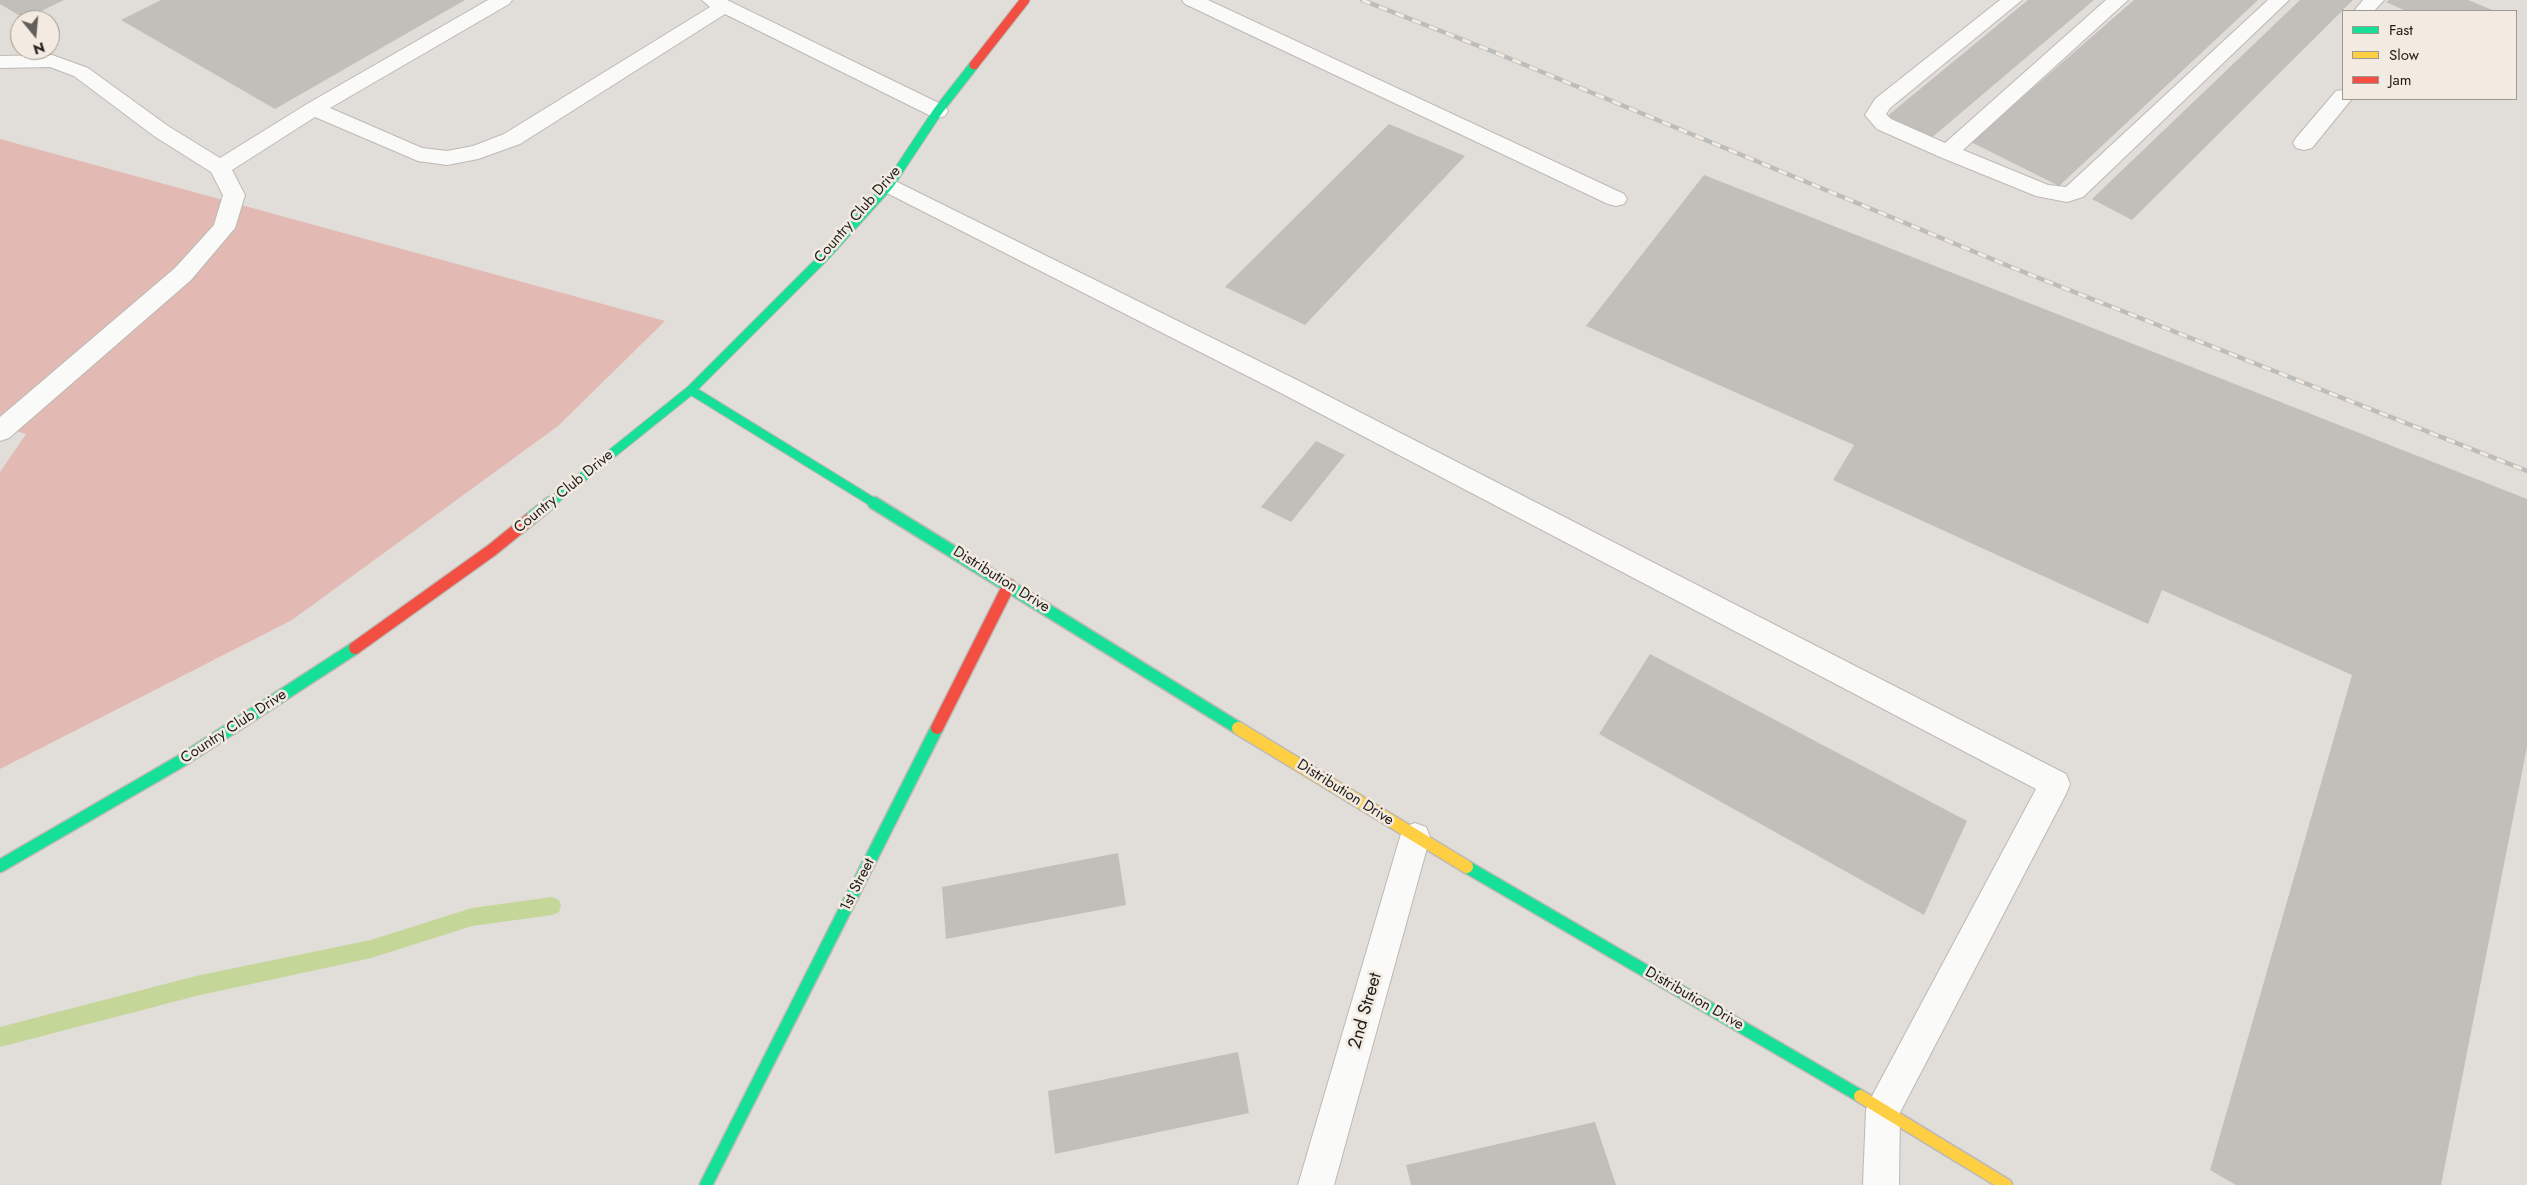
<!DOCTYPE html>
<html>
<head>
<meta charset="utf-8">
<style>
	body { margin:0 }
	#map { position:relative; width:2527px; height:1185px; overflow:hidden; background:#e1ddd8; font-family:Jost,sans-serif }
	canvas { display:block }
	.legend { position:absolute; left:2342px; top:10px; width:175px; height:90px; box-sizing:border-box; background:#f3ebe1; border:1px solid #9e9991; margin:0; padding:6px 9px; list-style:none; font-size:15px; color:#1f1d19 }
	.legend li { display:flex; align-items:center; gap:10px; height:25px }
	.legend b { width:25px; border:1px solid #9e9991 }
	.north { position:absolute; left:10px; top:10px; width:50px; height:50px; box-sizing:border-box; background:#f3ebe1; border:1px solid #9e9991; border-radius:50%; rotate:163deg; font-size:14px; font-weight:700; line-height:20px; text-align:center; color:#1f1d19 }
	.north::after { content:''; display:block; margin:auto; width:18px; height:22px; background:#63605c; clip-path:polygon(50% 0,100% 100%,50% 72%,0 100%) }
</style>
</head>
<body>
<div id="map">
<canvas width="2527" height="1185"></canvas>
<ul class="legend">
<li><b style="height:6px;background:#16e098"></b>Fast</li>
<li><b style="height:6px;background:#ffcf43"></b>Slow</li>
<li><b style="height:6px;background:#f24e42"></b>Jam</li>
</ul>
<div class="north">N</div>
</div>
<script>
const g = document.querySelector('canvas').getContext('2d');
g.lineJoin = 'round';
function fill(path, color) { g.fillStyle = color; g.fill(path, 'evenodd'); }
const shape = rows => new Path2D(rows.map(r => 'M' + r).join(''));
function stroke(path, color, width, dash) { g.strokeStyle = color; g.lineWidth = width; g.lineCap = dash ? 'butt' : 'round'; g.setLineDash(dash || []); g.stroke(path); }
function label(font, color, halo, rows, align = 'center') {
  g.font = font + ' Jost,sans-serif'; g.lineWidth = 5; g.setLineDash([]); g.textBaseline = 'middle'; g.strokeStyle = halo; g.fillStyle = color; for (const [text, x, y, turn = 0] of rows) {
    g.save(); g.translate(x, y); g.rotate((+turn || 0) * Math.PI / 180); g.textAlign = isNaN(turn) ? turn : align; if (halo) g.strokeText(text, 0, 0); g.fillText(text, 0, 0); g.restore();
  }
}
fill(shape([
	[0,139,665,321,558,426,292,620,0,769,0,472,26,434,0,426]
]), '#e2bab3');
fill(shape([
	[552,897,559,900,561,906,559,912,552,915,472,926,371,958,196,996,0,1047,0,1027,196,976,371,940,472,908,552,897]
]), '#c4d698');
fill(shape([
	[0,0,64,0,25,19,0,4],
	[161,0,465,0,275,109,121,20],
	[2028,0,2094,0,1929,140,1885,118],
	[2134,0,2258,0,2059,186,1971,142],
	[2300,0,2353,0,2132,220,2092,199],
	[2389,0,2468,0,2495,11,2406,11,2386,2],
	[1389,124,1465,156,1305,325,1225,287],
	[1704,175,2527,499,2527,747,2441,1185,2236,1185,2210,1170,2352,675,2162,590,2148,624,1833,480,1854,445,1586,326],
	[1316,441,1345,455,1291,522,1261,507],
	[1650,654,1967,821,1924,915,1599,734],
	[1118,853,1126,905,946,939,942,887],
	[1238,1052,1249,1113,1055,1154,1048,1091],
	[1595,1122,1616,1185,1411,1185,1406,1165]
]), '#c2bfbb');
const lane = shape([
	[488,0,512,0,509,4,330,108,422,148,447,151,473,146,504,134,710,7,702,0,727,0,945,106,948,111,945,116,938,118,931,116,725,14,520,144,478,159,447,165,418,161,315,117,232,170,245,195,235,228,191,280,9,438,0,441,0,417,175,268,214,225,223,195,211,172,154,136,74,76,50,67,0,68,0,56,52,55,88,68,168,126,220,158,307,104,488,0],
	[1182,0,1208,0,1624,194,1627,199,1624,204,1616,206,1608,204,1185,4,1182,0],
	[2000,0,2022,0,1890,108,1886,114,1891,119,1945,143,2106,0,2128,0,1963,150,2048,185,2066,187,2268,0,2289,0,2083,197,2067,202,2036,196,1940,157,1877,129,1865,115,1875,99,2000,0],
	[2363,0,2384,0,2374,11,2354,11,2363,0],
	[2343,90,2343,99,2352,99,2350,101,2312,148,2304,150,2296,148,2293,143,2296,138,2336,91,2343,90],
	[889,178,1297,380,2066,774,2070,784,2066,794,1895,1122,1883,1127,1871,1122,1866,1110,1871,1098,2036,789,1279,392,881,190,878,185,881,180,889,178]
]);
const street = shape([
	[1415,823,1426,827,1430,837,1334,1185,1298,1185,1400,837,1404,827,1415,823],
	[1883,1093,1895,1098,1900,1110,1899,1185,1863,1185,1866,1110,1871,1098,1883,1093]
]);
const fastFar1 = shape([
	[691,390,876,504],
	[549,504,691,390,825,256,889,185,938,111,974,65]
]);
const fast = shape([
	[874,503,1238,728],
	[529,520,550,503],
	[0,866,181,761,355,648],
	[1467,867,1860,1096],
	[706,1185,937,728]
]);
const slow = shape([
	[1238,728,1467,867],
	[1860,1096,2006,1185]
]);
const jamFar1 = shape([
	[974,65,1025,0]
]);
const jam = shape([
	[355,648,492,550,529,520],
	[937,728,1009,585]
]);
stroke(lane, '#bdb9b5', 2);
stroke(street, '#bdb9b5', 2);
stroke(fastFar1, '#bdb9b5', 11);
stroke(fast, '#bdb9b5', 15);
stroke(slow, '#bdb9b5', 15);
stroke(jamFar1, '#bdb9b5', 11);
stroke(jam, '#bdb9b5', 15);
fill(lane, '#fafaf9');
fill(street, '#fafaf9');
stroke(fastFar1, '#16e098', 9);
stroke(fast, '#16e098', 12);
stroke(slow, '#ffcf43', 12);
stroke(jamFar1, '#f24e42', 9);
stroke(jam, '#f24e42', 12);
const rail = shape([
	[1362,0,1494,52,2011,267,2527,471]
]);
stroke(rail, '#bcbcba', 4.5);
stroke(rail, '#f3ebe1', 3, [9]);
label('15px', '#1f1d19', '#f3ebe1', [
	["Country Club Drive",858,215,-49],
	["Country Club Drive",564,492,-39],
	["Distribution Drive",1001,580,32],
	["Country Club Drive",234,727,-33],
	["Distribution Drive",1345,793,32],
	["1st Street",858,885,-63],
	["Distribution Drive",1694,999,30]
]);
label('18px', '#1f1d19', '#f3ebe1', [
	["2nd Street",1366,1011,-74]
]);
</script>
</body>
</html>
